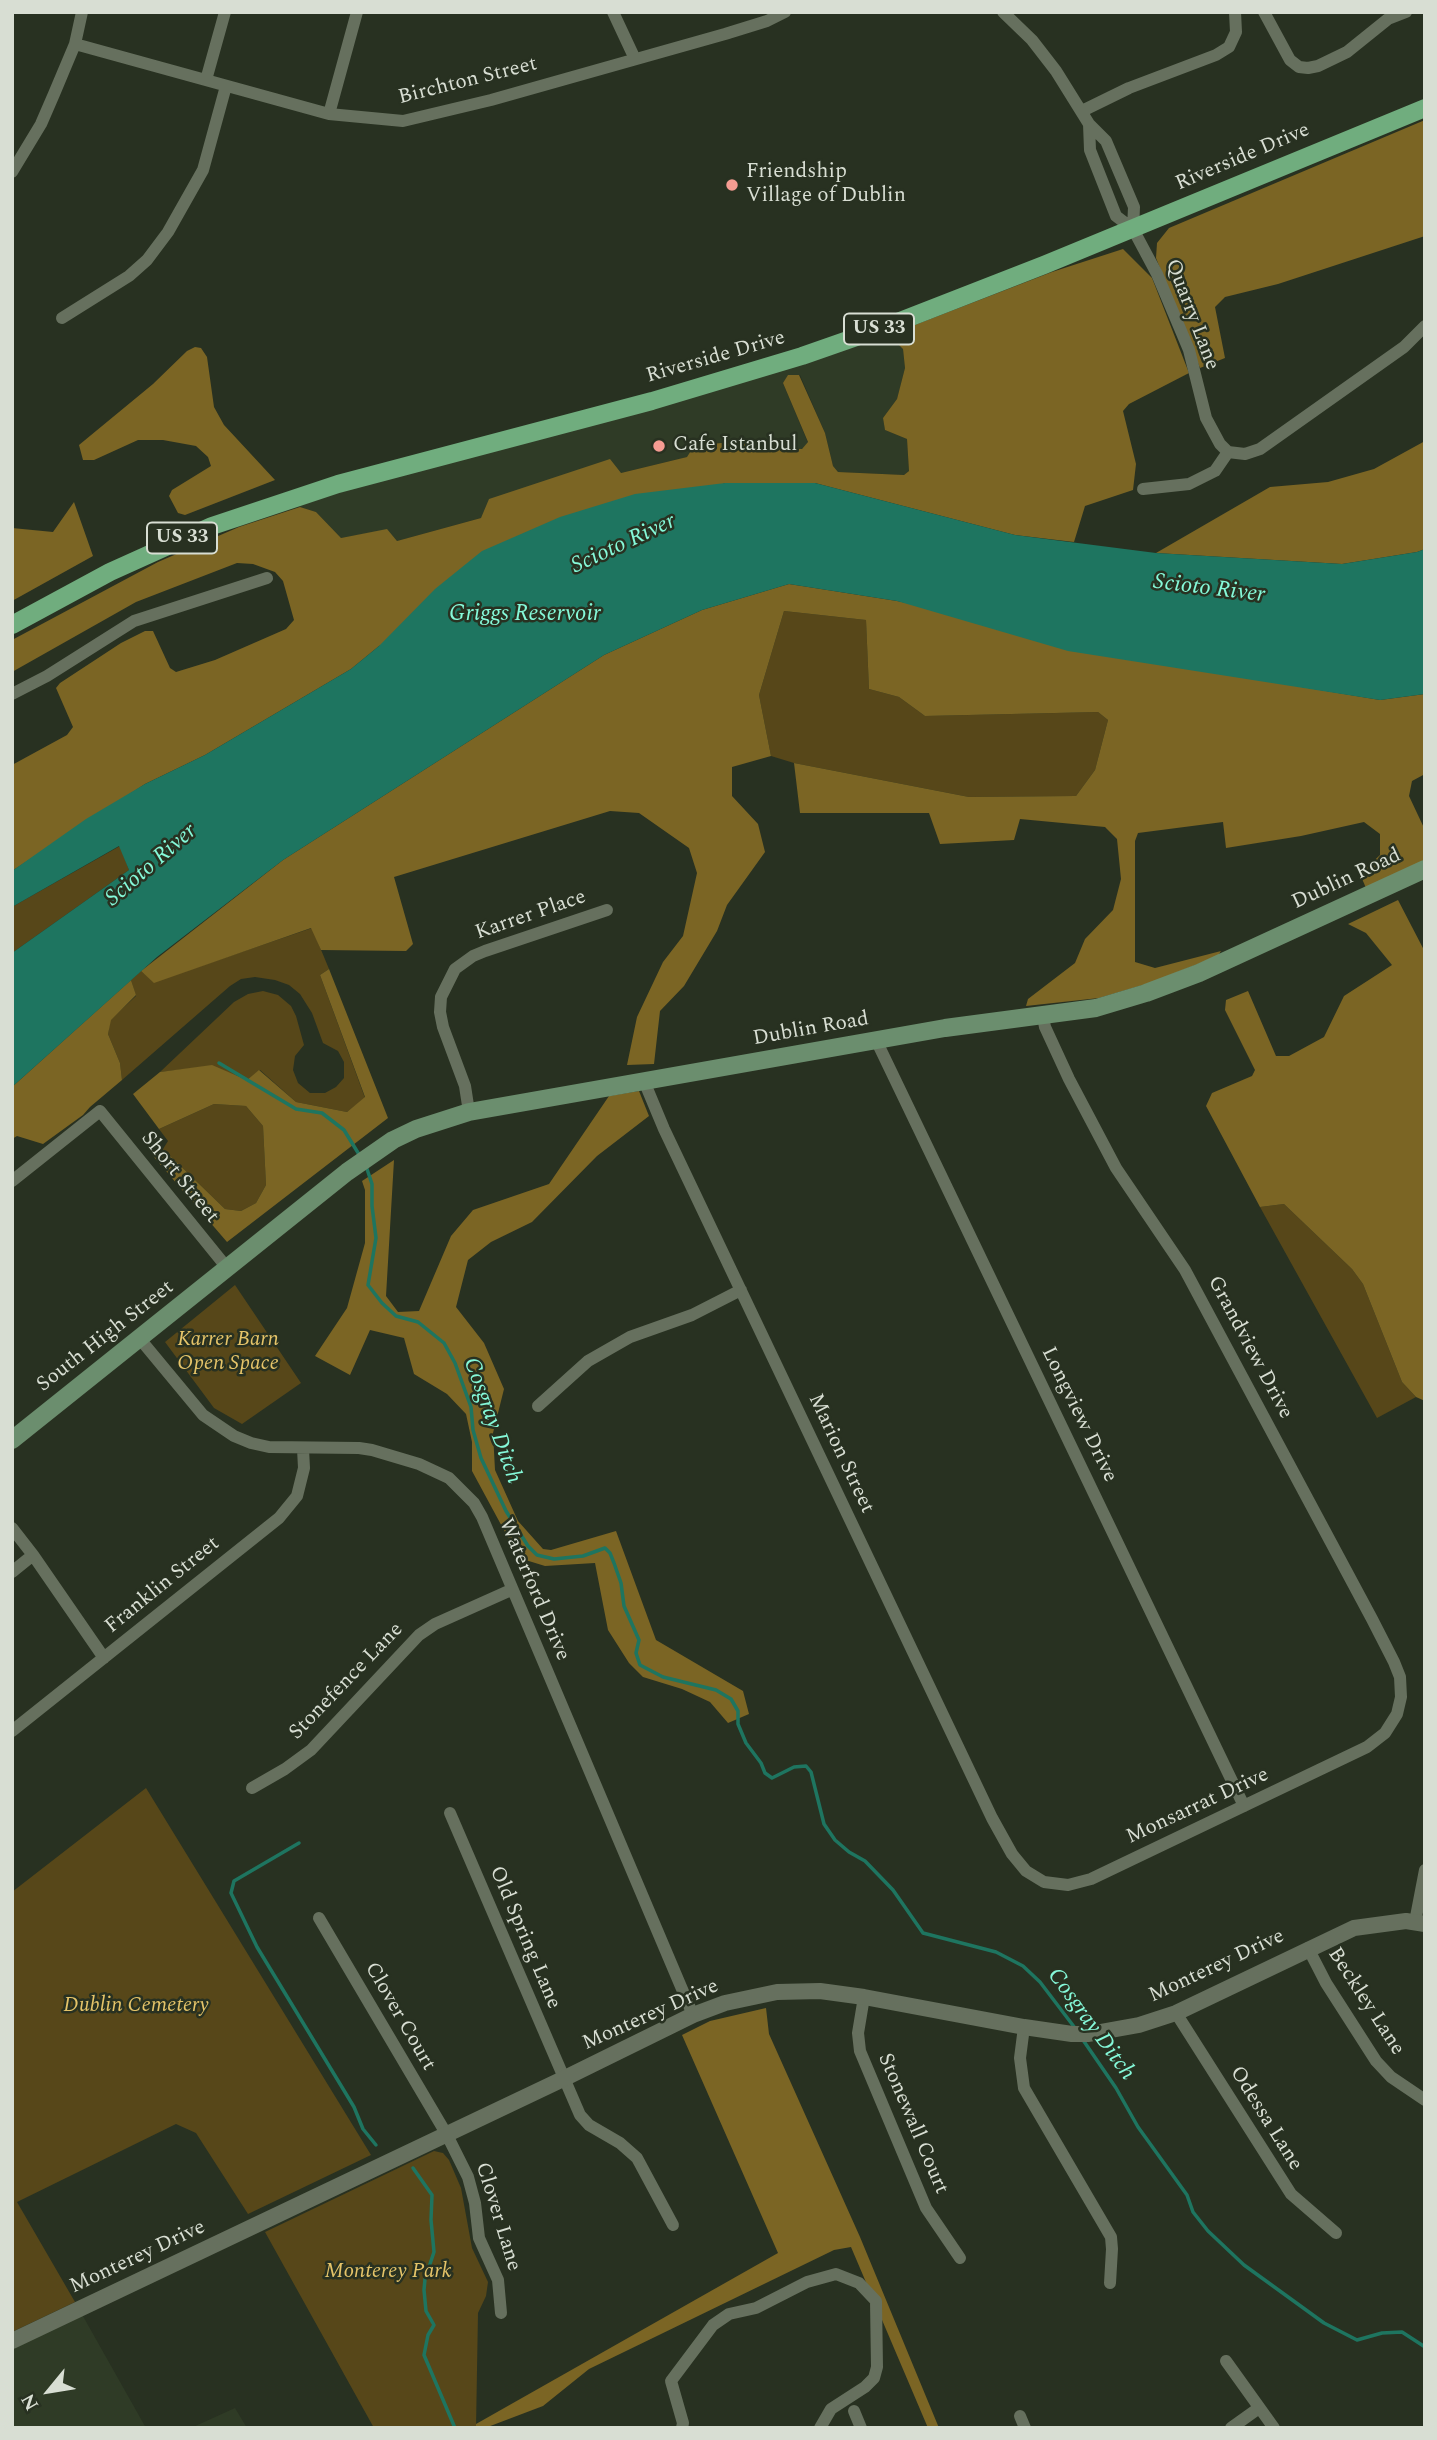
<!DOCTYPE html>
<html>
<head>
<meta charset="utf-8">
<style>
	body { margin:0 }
	#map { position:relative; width:1437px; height:2440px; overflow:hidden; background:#283121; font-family:Spectral,serif }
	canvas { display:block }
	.frame { position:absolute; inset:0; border:14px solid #d8ded3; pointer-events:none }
	.north { position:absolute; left:14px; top:2356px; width:70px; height:70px; -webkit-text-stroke:5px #283121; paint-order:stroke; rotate:240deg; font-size:19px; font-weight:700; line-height:28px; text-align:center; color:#d8ded3 }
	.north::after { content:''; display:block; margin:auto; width:24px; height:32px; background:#d8ded3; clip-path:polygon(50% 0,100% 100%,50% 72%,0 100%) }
</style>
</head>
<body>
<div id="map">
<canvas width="1437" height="2440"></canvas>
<div class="frame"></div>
<div class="north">N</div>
</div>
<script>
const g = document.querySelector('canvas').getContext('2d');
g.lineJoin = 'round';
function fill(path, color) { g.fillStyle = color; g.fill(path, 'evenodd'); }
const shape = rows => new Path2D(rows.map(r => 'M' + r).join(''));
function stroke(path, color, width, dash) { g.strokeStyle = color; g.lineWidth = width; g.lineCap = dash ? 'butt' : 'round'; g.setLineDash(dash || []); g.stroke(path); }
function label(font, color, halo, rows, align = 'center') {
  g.font = font + ' Spectral,serif'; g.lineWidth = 5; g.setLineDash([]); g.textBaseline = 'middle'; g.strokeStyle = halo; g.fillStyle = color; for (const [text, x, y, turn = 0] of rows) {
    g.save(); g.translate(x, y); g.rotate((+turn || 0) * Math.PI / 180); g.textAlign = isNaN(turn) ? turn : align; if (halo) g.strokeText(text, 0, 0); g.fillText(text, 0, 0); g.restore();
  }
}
fill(shape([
	[889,335,903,349,905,368,897,399,883,418,885,430,907,439,909,471,904,475,838,472,833,466,825,433,800,375,783,383,808,443,802,449,771,448,739,441,687,457,621,473,481,518,397,541,387,530,341,538,316,512,300,507,293,493,832,348],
	[75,2302,146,2428,12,2428,12,2332],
	[235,2408,247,2428,191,2428]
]), '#2f3b26');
fill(shape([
	[784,611,866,620,869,689,899,697,925,716,1098,712,1108,720,1095,770,1076,796,969,797,794,763,771,756,759,695],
	[120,846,129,870,12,953,12,907],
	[312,928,329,969,320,975,365,1098,347,1112,296,1102,260,1070,247,1080,212,1066,160,1072,234,1002,248,994,263,991,278,995,291,1006,296,1016,304,1045,295,1056,293,1070,298,1083,310,1093,325,1093,336,1087,344,1078,344,1062,338,1051,323,1043,312,1013,300,994,289,985,275,980,255,977,241,979,230,986,122,1080,120,1063,108,1034,110,1020,136,996,131,980,141,971,154,982],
	[214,1104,246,1106,263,1126,266,1185,256,1203,241,1211,225,1209,163,1149,168,1141,159,1129],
	[1284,1204,1352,1269,1363,1284,1402,1382,1416,1397,1377,1418,1260,1207],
	[235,1285,301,1383,242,1424,214,1408,165,1342],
	[146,1788,371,2155,248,2214,196,2133,176,2124,17,2202,75,2302,12,2332,12,1892],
	[434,2151,443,2153,449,2160,461,2188,472,2248,488,2282,486,2296,478,2313,476,2428,374,2428,265,2232]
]), '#574719');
fill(shape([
	[1425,120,1425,236,1278,284,1225,297,1215,307,1225,358,1200,368,1156,258,1157,243,1169,228],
	[1123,249,1152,278,1189,373,1129,404,1123,411,1136,464,1133,490,1085,506,1074,542,1015,535,815,483,725,483,379,646,351,669,205,755,145,784,12,871,12,765,67,735,73,727,56,688,60,683,121,643,145,631,153,631,170,668,176,672,215,660,286,629,294,620,283,581,275,572,253,564,237,563,136,602,12,672,12,640,158,562,239,527,300,507,316,512,341,538,387,529,397,541,481,518,489,499,610,459,621,473,687,457,694,446,739,441,771,448,802,449,808,442,783,383,788,375,799,375,825,433,833,466,838,472,904,475,909,471,907,439,885,430,883,418,897,399,905,368,903,349,889,335,1052,272],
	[195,347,201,348,207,357,214,407,224,425,275,480,185,515,178,513,169,496,172,490,211,466,208,457,196,446,163,440,138,440,94,460,83,460,79,445,153,384,187,351],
	[1425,441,1425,549,1417,552,1342,564,1156,553,1270,487,1328,482,1374,469],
	[74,502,93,556,12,601,12,528,53,532],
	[789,584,897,601,1302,687,1380,700,1425,694,1425,774,1412,781,1409,796,1425,830,1425,862,1366,888,1360,874,1380,855,1380,834,1364,822,1301,836,1226,848,1223,822,1138,833,1135,841,1135,962,1155,968,1221,951,1218,956,1153,982,1099,998,1026,1006,1028,999,1075,963,1085,939,1113,910,1121,879,1117,839,1105,827,1020,819,1014,840,940,844,929,813,800,813,794,763,969,797,1076,796,1095,770,1108,720,1098,712,925,716,899,697,869,689,866,620,784,611,759,695,771,756,732,767,732,796,758,824,765,852,727,905,717,931,684,986,660,1011,654,1064,627,1065,637,1017,663,962,683,936,697,873,689,848,639,813,610,811,394,877,413,944,406,951,321,950,311,928,154,983,141,971,283,860,604,655,702,610],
	[1398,900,1425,952,1425,1401,1416,1397,1402,1382,1363,1284,1352,1269,1284,1204,1260,1207,1206,1106,1212,1093,1252,1076,1255,1070,1225,1010,1226,1000,1248,991,1276,1056,1289,1056,1324,1037,1344,996,1392,965,1366,933,1348,924],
	[329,969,388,1118,227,1242,153,1156,163,1149,225,1209,241,1211,256,1203,266,1185,263,1126,246,1106,214,1104,159,1129,133,1094,160,1072,212,1065,247,1080,259,1070,296,1102,347,1112,365,1097,320,975],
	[131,980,136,995,111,1020,108,1034,120,1063,122,1080,90,1107,83,1115,43,1144,17,1136,12,1139,12,1087],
	[639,1091,649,1116,597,1156,532,1222,491,1242,468,1260,456,1307,484,1343,504,1389,493,1433,495,1470,518,1521,543,1549,551,1550,616,1531,656,1640,743,1691,749,1714,728,1723,710,1702,682,1689,643,1677,629,1663,608,1630,595,1563,545,1566,519,1558,472,1471,472,1442,466,1414,447,1394,414,1374,404,1338,370,1330,350,1375,315,1356,347,1308,365,1243,365,1190,362,1181,394,1160,386,1296,398,1312,419,1311,451,1236,473,1210,549,1184,609,1096],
	[766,2008,769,2034,860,2237,939,2428,928,2428,851,2247,834,2250,589,2369,543,2406,485,2428,476,2428,476,2424,778,2253,682,2035,710,2021]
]), '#7b6524');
fill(shape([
	[725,483,815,483,1015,535,1156,553,1342,564,1417,552,1425,549,1425,694,1380,700,1068,651,897,601,789,584,702,610,604,655,283,860,157,957,12,1087,12,953,129,870,119,846,12,907,12,871,86,819,145,784,205,755,351,669,379,646,435,589,482,551,560,517,635,494]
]), '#1e7560');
stroke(shape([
	[219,1063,296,1109,322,1113,344,1130,360,1156],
	[366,1166,372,1184,372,1206,376,1238,368,1285,382,1303,396,1316,418,1322,444,1343,455,1363,471,1407,473,1430,481,1458,506,1511,528,1546,537,1555,554,1559,583,1556,605,1548,610,1553,614,1563,621,1583,624,1606,639,1640,636,1653,640,1665,663,1677,716,1690,731,1699,738,1711,738,1724,746,1743,761,1763,765,1773,772,1778,794,1767,806,1766,811,1772,824,1824,835,1840,849,1852,865,1861,893,1890,923,1933,996,1952,1023,1966,1040,1982,1075,2028],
	[299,1843,234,1881,231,1893,257,1947,354,2107,363,2129,376,2145],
	[1083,2040,1116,2088,1138,2127,1187,2195,1193,2212,1208,2231,1244,2265,1324,2323,1357,2340,1382,2333,1402,2332,1425,2347],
	[413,2168,432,2195,431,2220,434,2252,425,2279,424,2290,426,2311,434,2325,428,2335,424,2355,455,2428]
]), '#1e7560', 3.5);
stroke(shape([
	[613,12,635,59],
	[1003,12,1032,40,1056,71,1089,124,1106,141,1134,207,1133,229],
	[1264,12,1290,60,1299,67,1308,68,1318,66,1347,52,1388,19,1406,12],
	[75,44,329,114,403,121,491,100,725,34,767,21,785,12],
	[206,80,225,12],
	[1082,111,1129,88,1216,55,1229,47,1236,32,1235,12],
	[329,114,357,12],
	[1089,124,1090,150,1116,216,1133,229,1157,274,1189,350,1206,418,1220,444,1228,452,1245,454,1260,449,1404,347,1425,326],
	[12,172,41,124,54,94,75,44,82,12],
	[62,318,129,276,147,260,168,232,203,170,226,86],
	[1143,489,1189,484,1215,471,1228,452],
	[12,694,47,676,134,621,267,578],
	[877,1042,1244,1806],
	[644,1081,664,1129,992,1818,1012,1854,1026,1871,1044,1882,1068,1885,1091,1879,1367,1747,1385,1733,1397,1714,1401,1697,1400,1677,1394,1662,1372,1619,1185,1270,1116,1168,1069,1079,1045,1027,1043,1017],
	[469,1112,465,1086,443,1027,440,1012,441,997,455,969,473,956,485,951,607,910],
	[12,1181,100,1111,228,1269],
	[140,1339,203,1415,234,1436,251,1443,269,1447,359,1448,372,1450,419,1464,449,1478,474,1503,482,1517,693,2015],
	[538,1406,588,1361,630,1337,692,1315,741,1290],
	[12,1528,33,1555,104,1658],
	[12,1572,33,1555],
	[12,1731,279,1518,297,1496,304,1468,303,1449],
	[252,1788,285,1769,311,1750,419,1635,435,1624,511,1590],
	[450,1813,580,2115,589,2125,620,2143,637,2158,673,2225],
	[319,1918,447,2135,468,2177,475,2203,479,2238,498,2280,501,2313],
	[1415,1922,1425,1870],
	[1308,1948,1326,1983,1376,2061,1391,2077,1425,2100],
	[864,1997,858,2033,860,2051,926,2208,960,2258],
	[1176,2013,1291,2194,1336,2233],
	[1024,2027,1020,2058,1024,2088,1111,2237,1112,2249,1110,2283],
	[1226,2361,1274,2428],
	[854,2411,861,2428],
	[1020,2416,1025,2428],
	[682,2428,683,2423,671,2381,713,2325,729,2314,756,2308,807,2282,836,2274,859,2283,876,2301,877,2367,874,2378,865,2387,831,2409,820,2428],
	[1231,2428,1259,2408]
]), '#66705e', 12);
stroke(shape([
	[12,2341,563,2079,693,2015,725,2003,777,1992,820,1991,864,1997,1024,2027,1072,2034,1089,2034,1139,2025,1176,2013,1354,1928,1406,1921,1425,1924]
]), '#66705e', 16);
stroke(shape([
	[12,1440,347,1172,393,1140,416,1129,469,1112,628,1084,945,1028,1096,1008,1146,993,1199,973,1425,869]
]), '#6b8e6e', 18);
stroke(shape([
	[12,625,110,572,212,526,338,484,652,401,802,356,885,327,1044,265,1425,108]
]), '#70ad7e', 18);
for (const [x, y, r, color] of [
	[732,185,7,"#f59c92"],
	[659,446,7,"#f59c92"]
]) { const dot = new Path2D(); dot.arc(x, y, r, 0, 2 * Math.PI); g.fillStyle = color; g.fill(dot); stroke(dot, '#283121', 2.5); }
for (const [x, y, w] of [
	[879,329,70],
	[182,538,70]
]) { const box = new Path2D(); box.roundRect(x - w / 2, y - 15.5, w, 31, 5); g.fillStyle = '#283121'; g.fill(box); stroke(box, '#d8ded3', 2); }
label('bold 19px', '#d8ded3', null, [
	["US 33",879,329],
	["US 33",182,538]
]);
label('21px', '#d8ded3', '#283121', [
	["Birchton Street",468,82,-14],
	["Riverside Drive",1243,158,-23],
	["Quarry Lane",1191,315,69],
	["Riverside Drive",716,358,-16],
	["Dublin Road",1347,880,-25],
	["Karrer Place",531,916,-19],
	["Dublin Road",811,1030,-10],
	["Short Street",179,1178,51],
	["South High Street",106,1337,-38],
	["Grandview Drive",1249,1348,62],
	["Longview Drive",1078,1415,64],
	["Marion Street",840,1454,65],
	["Franklin Street",163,1586,-39],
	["Waterford Drive",533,1590,67],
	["Stonefence Lane",347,1682,-46],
	["Monsarrat Drive",1198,1807,-25],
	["Old Spring Lane",524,1938,67],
	["Monterey Drive",1217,1967,-25],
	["Beckley Lane",1365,2002,57],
	["Monterey Drive",651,2016,-24],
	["Clover Court",399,2017,60],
	["Odessa Lane",1265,2119,58],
	["Stonewall Court",912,2124,67],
	["Clover Lane",497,2217,73],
	["Monterey Drive",138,2258,-25]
]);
label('21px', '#d8ded3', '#283121', [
	["Friendship",746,173],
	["Village of Dublin",746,197],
	["Cafe Istanbul",673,446]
], 'left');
label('italic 21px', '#e5c469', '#283121', [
	["Karrer Barn",228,1341],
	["Open Space",228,1365],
	["Dublin Cemetery",136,2007],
	["Monterey Park",388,2273]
]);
label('italic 23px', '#85f9d9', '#283121', [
	["Scioto River",624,545,-25],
	["Scioto River",1209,590,7],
	["Griggs Reservoir",525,615],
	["Scioto River",152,866,-41],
	["Cosgray Ditch",491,1421,70],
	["Cosgray Ditch",1090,2025,54]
]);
</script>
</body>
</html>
